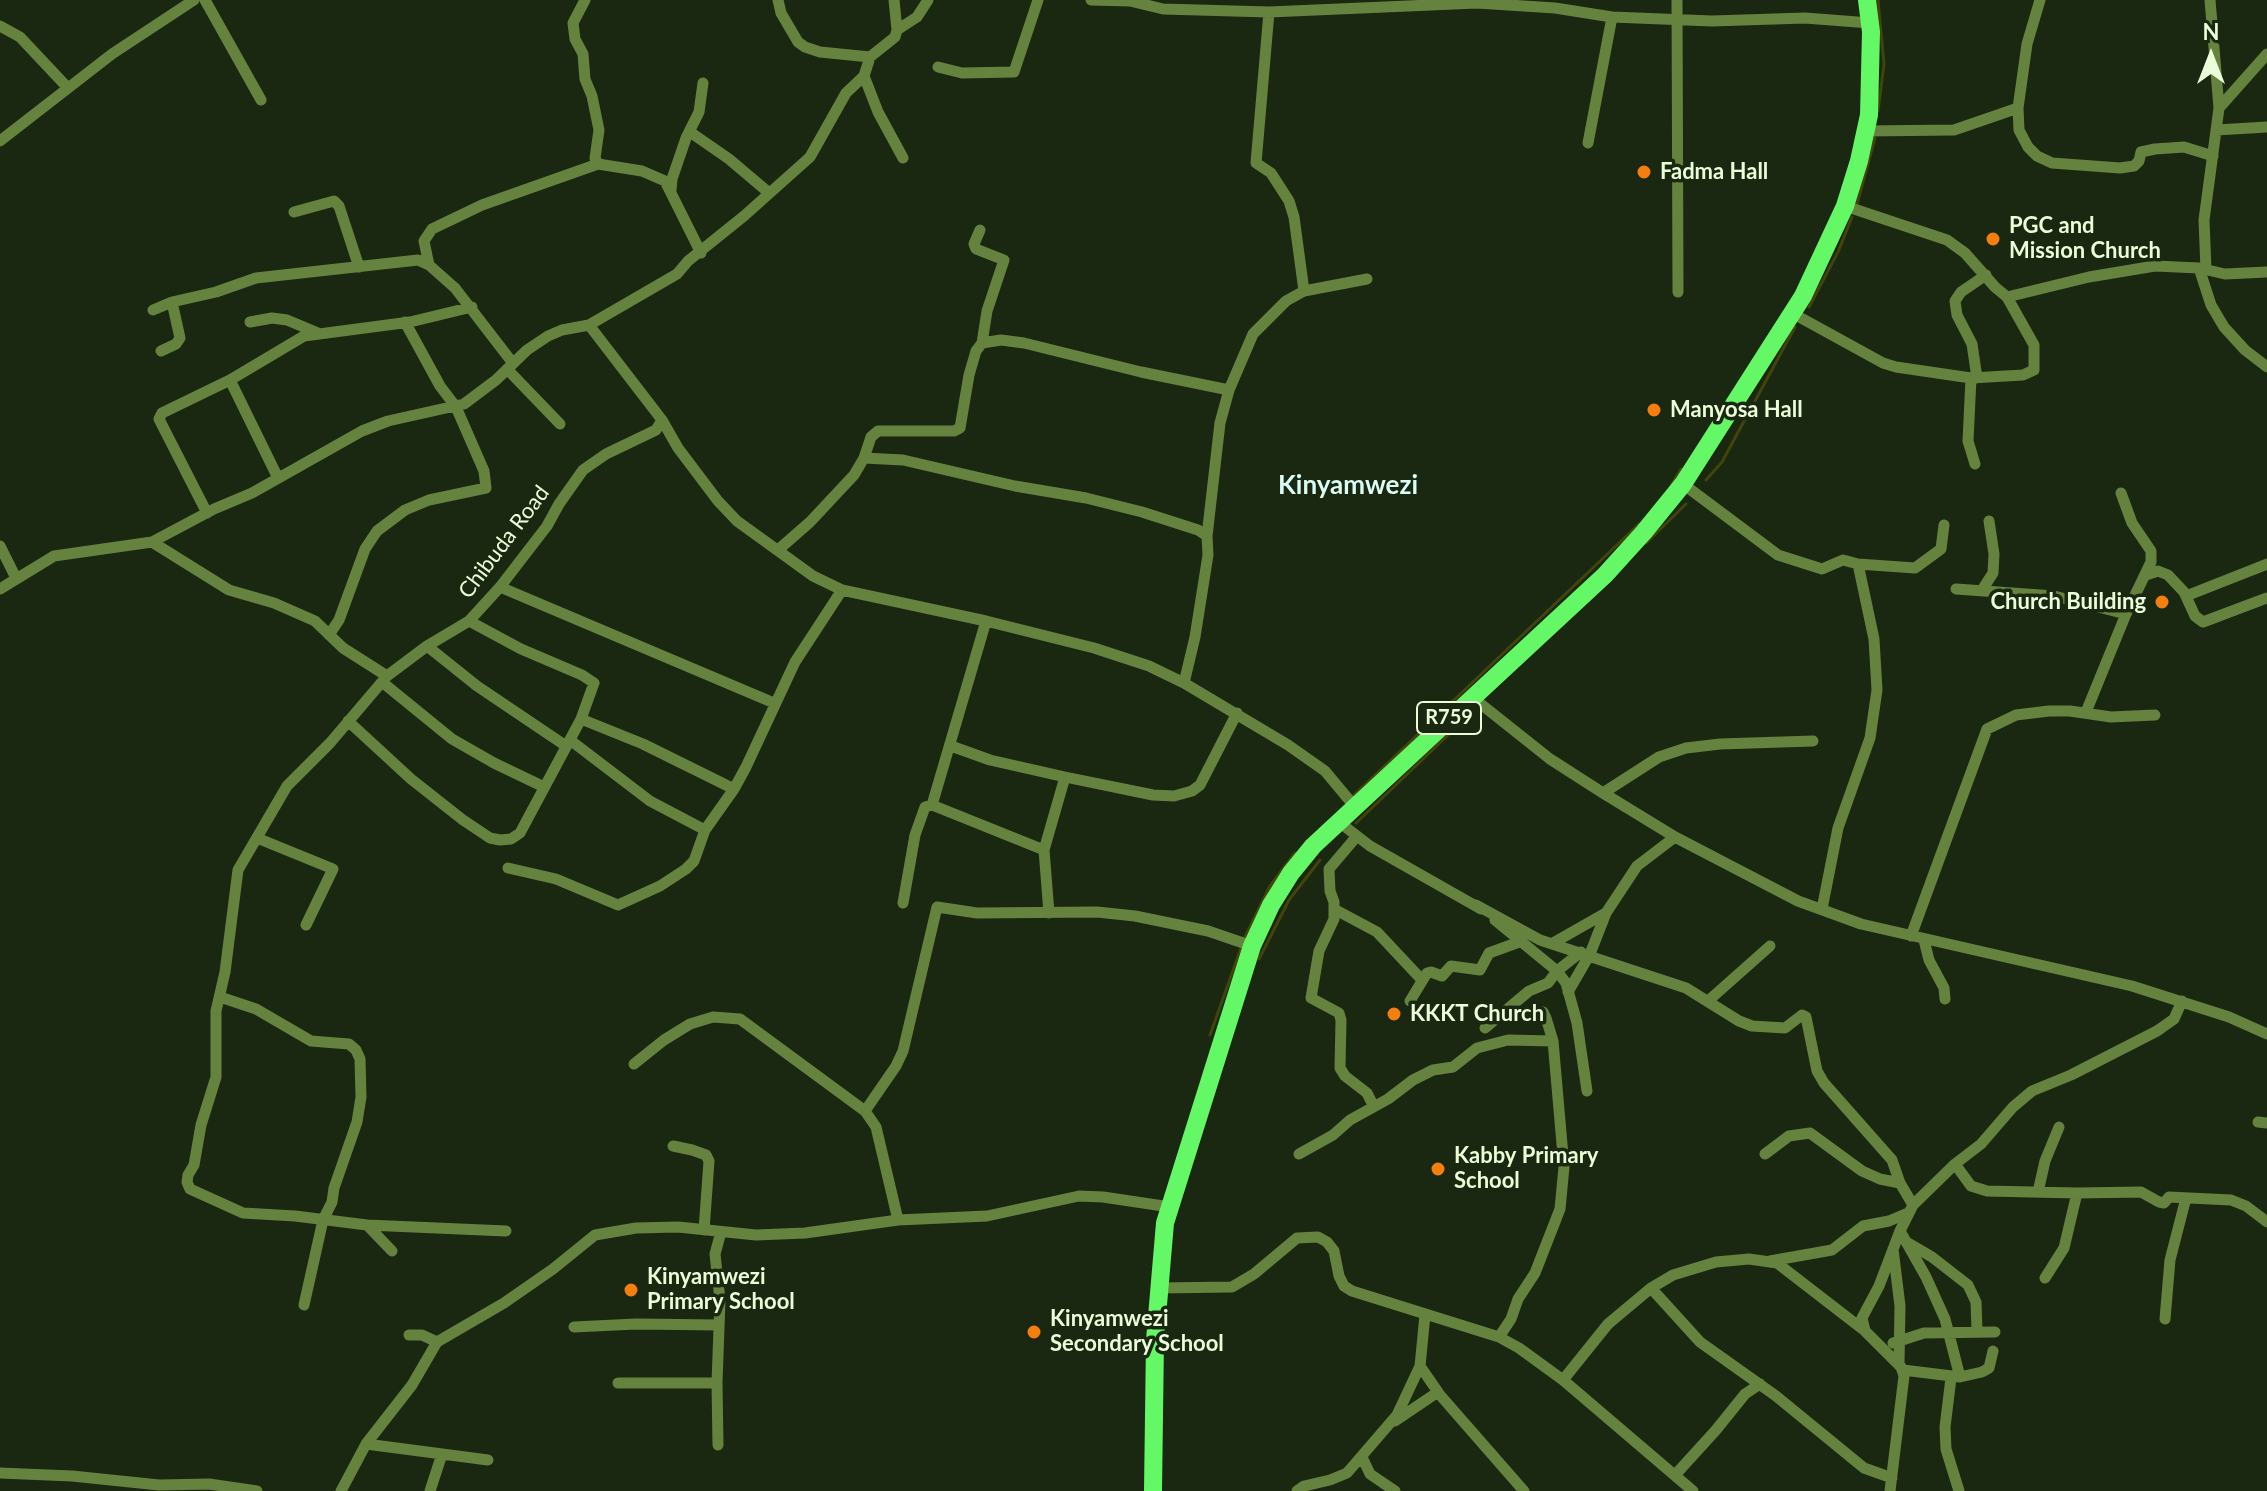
<!DOCTYPE html>
<html>
<head>
<meta charset="utf-8">
<style>
	body { margin:0 }
	#map { position:relative; width:2267px; height:1491px; overflow:hidden; background:#1a2711; font-family:Lato,sans-serif }
	canvas { display:block }
	.north { position:absolute; left:2171px; top:16px; width:80px; height:80px; -webkit-text-stroke:6px #1a2711; paint-order:stroke; rotate:0deg; font-size:22px; font-weight:700; line-height:32px; text-align:center; color:#eafdd8 }
	.north::after { content:''; display:block; margin:auto; width:28px; height:36px; background:#eafdd8; clip-path:polygon(50% 0,100% 100%,50% 72%,0 100%) }
</style>
</head>
<body>
<div id="map">
<canvas width="2267" height="1491"></canvas>
<div class="north">N</div>
</div>
<script>
const g = document.querySelector('canvas').getContext('2d');
g.lineJoin = 'round';
const shape = rows => new Path2D(rows.map(r => 'M' + r).join(''));
function stroke(path, color, width, dash) { g.strokeStyle = color; g.lineWidth = width; g.lineCap = dash ? 'butt' : 'round'; g.setLineDash(dash || []); g.stroke(path); }
function label(font, color, halo, rows, align = 'center') {
  g.font = font + ' Lato,sans-serif'; g.lineWidth = 7; g.setLineDash([]); g.textBaseline = 'middle'; g.strokeStyle = halo; g.fillStyle = color; for (const [text, x, y, turn = 0] of rows) {
    g.save(); g.translate(x, y); g.rotate((+turn || 0) * Math.PI / 180); g.textAlign = isNaN(turn) ? turn : align; if (halo) g.strokeText(text, 0, 0); g.fillText(text, 0, 0); g.restore();
  }
}
stroke(shape([
	[1878,111,1884,64,1878,0],
	[1857,204,1875,138],
	[1809,307,1838,252,1852,217],
	[1706,480,1722,462,1795,327],
	[1672,484,1681,469],
	[1646,543,1686,504],
	[1352,797,1639,524],
	[1356,823,1468,716],
	[1244,939,1270,886,1295,853],
	[1259,959,1289,900,1320,860],
	[1210,1035,1241,948]
]), '#42430d', 3);
stroke(shape([
	[205,0,261,100],
	[585,0,573,23,575,39,583,54,585,79,592,96,599,130,595,158,598,164,642,171,665,181,701,253],
	[778,0,781,13,798,42,805,47,820,52,870,57],
	[1091,0,1130,1,1163,9,1269,12,1477,3,1555,8,1612,17,1712,21,1805,18,1870,23],
	[1677,0,1678,292],
	[2040,0,2027,44,2018,108,2019,130,2028,147,2037,156,2052,163,2120,168,2134,166,2139,161,2141,152,2155,149,2184,147,2213,156],
	[1269,12,1256,163,1271,173,1289,201,1294,217,1304,291],
	[0,26,20,37,67,87],
	[897,30,917,17,928,0],
	[938,67,962,73,1014,72,1038,0],
	[864,76,878,112,903,158],
	[2219,108,2267,54],
	[2217,130,2267,127],
	[1866,131,1954,130,2018,108],
	[690,132,729,159,768,192],
	[0,141,112,54,194,0],
	[1588,143,1612,17],
	[671,190,672,179,686,138,699,112,703,83],
	[1845,206,1947,240,1965,253,1995,287,2007,297,2089,277,2155,266,2199,268,2225,274,2267,272],
	[294,212,334,201,339,206,359,267],
	[980,230,974,244,976,249,1004,260,987,311,982,343],
	[429,265,424,241,432,229,482,205,598,164],
	[2199,268,2211,305,2224,327,2245,350,2267,367],
	[2206,270,2204,220,2219,108,2210,0],
	[153,310,172,302,216,292,256,278,418,260,429,265,455,288,512,362],
	[1792,313,1883,363,1896,367,1971,378,2023,375,2034,370,2034,345,2007,297],
	[250,322,272,318,287,320,318,333],
	[589,325,677,274,688,261,744,216,810,157,846,93,864,76,870,57,895,37,897,30,894,0],
	[161,351,176,344,180,338,172,302],
	[507,369,560,424],
	[1971,378,1968,441,1975,464],
	[1977,378,1972,344,1957,315,1955,301,1961,292,1986,275],
	[230,380,278,478],
	[864,458,903,460,1015,486,1086,498,1142,512,1198,530,1207,536,1208,555,1195,637,1184,683],
	[1683,484,1778,555,1822,569,1843,560,1858,564,1874,639,1877,690,1870,738,1838,828,1822,909],
	[207,513,159,419,162,413,230,380,304,336,410,322,472,307],
	[1207,536,1220,423,1229,390,1253,334,1286,301,1304,291,1367,279],
	[152,542,229,590,274,603,315,621,343,648,387,676],
	[0,546,16,578],
	[778,550,810,522,854,475,864,458,871,437,878,431,954,431,960,428,969,375,976,351,982,343,1001,340,1024,343,1141,372,1229,390],
	[1858,564,1915,568,1941,549,1944,525],
	[2146,575,2158,571,2168,575,2184,592,2195,616,2203,622,2267,598],
	[500,587,774,703],
	[0,589,54,556,152,542,214,509,252,493,362,431,388,421,464,404,496,380,527,350,548,336,562,330,589,325,662,420,678,448,718,501,737,521,813,576,842,590,986,621,1094,648,1149,666,1184,683,1288,745,1325,771,1355,807],
	[1956,589,2054,596,2126,614],
	[1982,590,1993,573,1994,554,1989,521],
	[2186,596,2267,564],
	[329,635,339,620,365,549,377,531,405,510,429,500,486,488,484,471,456,407,440,386,405,322],
	[427,646,477,686,566,746],
	[382,682,452,739,494,763,544,787],
	[1472,697,1550,759,1603,793,1675,837,1798,901,1861,924,2132,986,2229,1017,2267,1034],
	[2086,712,2126,614,2151,562,2151,551,2132,523,2121,493],
	[581,719,643,744,734,789],
	[348,721,411,779,463,820,490,838,500,840,511,839,520,833,581,719,594,683,582,675,521,649,469,621],
	[570,740,650,801,705,830],
	[951,746,990,760,1065,777,1153,795,1174,796,1192,791,1200,785,1237,713],
	[1603,793,1659,757,1686,748,1720,744,1813,741],
	[932,805,986,621],
	[1339,822,1370,846,1481,909],
	[1357,836,1329,869,1330,891,1334,902,1334,919,1319,951,1311,998,1339,1013,1341,1020,1340,1068,1345,1076,1367,1093,1373,1105],
	[257,838,333,869,306,925],
	[508,868,556,879,618,905,660,886,686,869,694,861,705,830,734,789,746,767,795,662,842,590],
	[903,903,915,835,925,807,932,805,1044,850],
	[1476,905,1540,940,1686,988,1739,1021,1752,1026,1785,1028,1802,1015,1806,1017,1817,1071,1824,1083,1892,1160,1900,1183,1913,1205],
	[1334,909,1377,932,1422,980],
	[1049,913,1044,850,1065,777],
	[1495,920,1557,971,1566,983,1577,1023,1587,1091],
	[1911,936,1987,729,2016,715,2049,711,2070,711,2111,717,2155,715],
	[1924,940,1929,960,1944,988,1945,999],
	[1553,943,1604,914],
	[1568,992,1590,954,1606,913,1637,866,1675,837],
	[220,997,256,1009,311,1041,349,1044,356,1050,360,1059,361,1097,357,1122,334,1188,332,1202,323,1220,304,1305],
	[1410,1001,1427,973,1431,972,1442,976,1451,966,1480,970,1489,953,1522,941],
	[1708,1001,1770,946],
	[1485,1028,1529,991,1548,983,1557,971,1581,952],
	[634,1064,664,1040,690,1024,713,1017,740,1019,865,1111,876,1127,898,1220],
	[865,1111,896,1066,903,1051,937,907,977,913,1097,912,1135,916,1208,931,1252,946],
	[2258,1122,2267,1123],
	[673,1146,692,1150,706,1155,709,1161,704,1230],
	[1299,1154,1333,1135,1350,1120,1388,1099,1413,1080,1433,1070,1453,1067,1477,1048,1508,1040,1553,1041],
	[1765,1154,1789,1136,1810,1133,1862,1171,1880,1179,1900,1183],
	[1955,1164,1971,1186,1987,1191,2077,1193,2141,1192,2159,1202,2164,1203,2169,1197,2231,1200,2246,1206,2267,1222],
	[2038,1192,2045,1161,2059,1127],
	[367,1225,506,1231],
	[1900,1231,1926,1277,1945,1319,1960,1377],
	[1908,1243,1932,1257,1968,1285,1976,1302,1977,1332],
	[1893,1249,1900,1306,1899,1365],
	[392,1251,367,1225,295,1216,243,1213,190,1189,187,1182,188,1175,194,1165,201,1125,216,1077,216,1011,225,972,238,870,287,786,330,743,387,676,427,646,469,621,500,587,547,526,559,504,583,470,606,454,656,430,662,420],
	[1770,1261,1832,1250,1863,1226,1889,1221,1908,1213],
	[2045,1278,2064,1248,2077,1193],
	[1159,1288,1232,1287,1254,1274,1297,1238,1318,1237,1327,1242,1334,1251,1339,1276,1344,1286,1352,1291,1499,1337,1519,1348,1563,1380,1693,1491],
	[1651,1288,1700,1342,1776,1396,1864,1468,1892,1478],
	[2165,1319,2170,1260,2186,1198],
	[574,1327,636,1324,718,1325],
	[409,1335,422,1335,437,1342],
	[1499,1337,1511,1319,1518,1299,1535,1273,1560,1209,1564,1167,1553,1041,1546,1018,1543,1012,1506,1012],
	[1893,1343,1924,1333,1995,1332],
	[1420,1366,1440,1395,1524,1491],
	[1903,1370,1960,1377,1982,1372,1989,1368,1993,1351],
	[1951,1378,1945,1427,1946,1449,1959,1491],
	[1563,1380,1608,1324,1651,1288,1673,1275,1716,1262,1749,1259,1777,1263,1865,1331],
	[618,1383,717,1383],
	[1395,1421,1438,1392],
	[366,1444,488,1460],
	[718,1445,717,1383,720,1300,715,1254,721,1232],
	[1362,1457,1370,1474,1395,1491],
	[0,1473,72,1476,159,1485,209,1484,257,1491],
	[1676,1474,1716,1430,1745,1394,1760,1384],
	[341,1491,366,1444,412,1385,437,1342,504,1303,553,1269,595,1235,636,1228,678,1227,756,1235,805,1233,898,1220,987,1216,1079,1196,1103,1197,1170,1207],
	[430,1491,442,1454],
	[1297,1491,1304,1486,1330,1480,1347,1473,1397,1415,1420,1366,1425,1315],
	[1890,1491,1904,1376,1901,1367,1865,1331,1862,1318,1879,1286,1900,1231,1913,1205,1955,1164,1981,1144,2013,1107,2032,1091,2071,1075,2157,1031,2174,1019,2182,1001]
]), '#65833e', 11);
stroke(shape([
	[1153,1491,1155,1340,1165,1223,1252,946,1271,905,1291,873,1313,846,1605,575,1644,532,1683,484,1803,296,1845,206,1859,161,1869,115,1871,32,1867,0]
]), '#64f867', 18);
for (const [x, y, r, color] of [
	[1644,172,8,"#f57f0d"],
	[1993,239,8,"#f57f0d"],
	[1654,410,8,"#f57f0d"],
	[2162,602,8,"#f57f0d"],
	[1394,1014,8,"#f57f0d"],
	[1438,1169,8,"#f57f0d"],
	[631,1290,8,"#f57f0d"],
	[1034,1332,8,"#f57f0d"]
]) { const dot = new Path2D(); dot.arc(x, y, r, 0, 2 * Math.PI); g.fillStyle = color; g.fill(dot); stroke(dot, '#1a2711', 3); }
for (const [x, y, w] of [
	[1449,718,64]
]) { const box = new Path2D(); box.roundRect(x - w / 2, y - 16, w, 32, 6); g.fillStyle = '#1a2711'; g.fill(box); stroke(box, '#eafdd8', 2); }
label('bold 20px', '#eafdd8', null, [
	["R759",1449,718]
]);
label('bold 22px', '#eafdd8', '#1a2711', [
	["Fadma Hall",1660,172],
	["PGC and",2009,226],
	["Mission Church",2009,251],
	["Manyosa Hall",1670,410],
	["Church Building",2146,602,"right"],
	["KKKT Church",1410,1014],
	["Kabby Primary",1454,1156],
	["School",1454,1181],
	["Kinyamwezi",647,1277],
	["Primary School",647,1302],
	["Kinyamwezi",1050,1319],
	["Secondary School",1050,1344]
], 'left');
label('22px', '#eafdd8', '#1a2711', [
	["Chibuda Road",504,542,-53]
]);
label('bold 26px', '#dafdf5', '#1a2711', [
	["Kinyamwezi",1348,486]
]);
</script>
</body>
</html>
